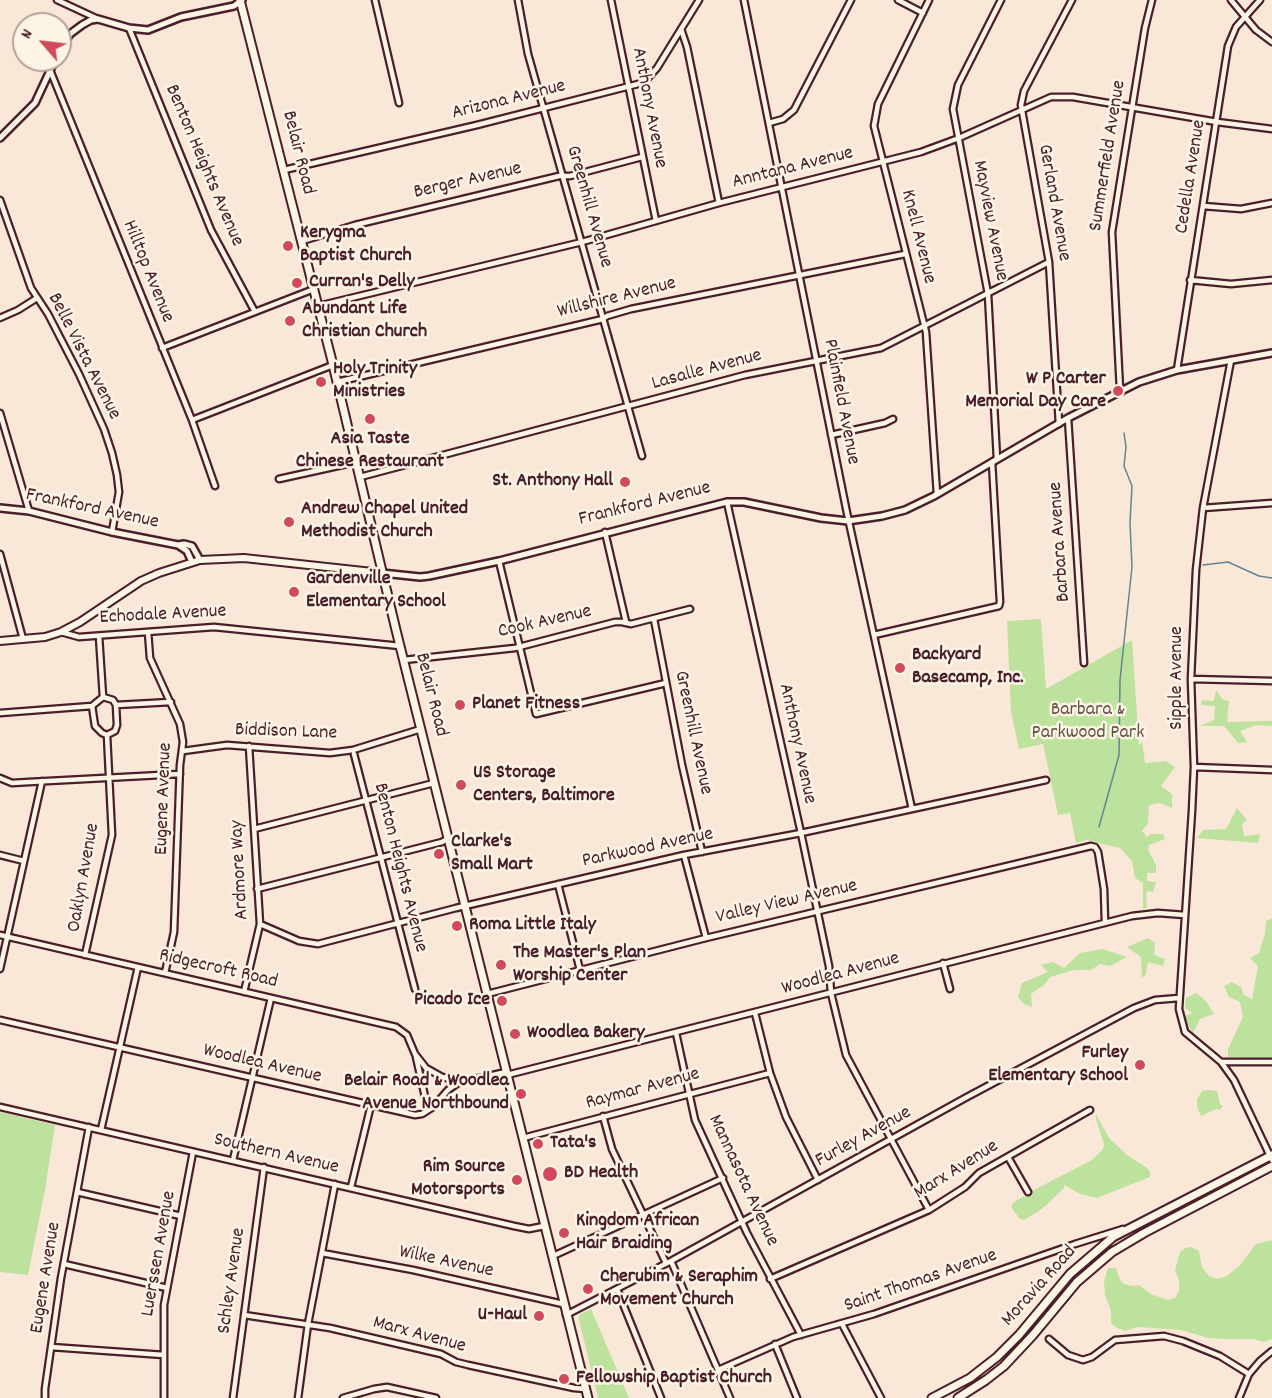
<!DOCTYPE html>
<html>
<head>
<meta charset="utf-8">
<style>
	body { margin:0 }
	#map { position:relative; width:1272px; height:1398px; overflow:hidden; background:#f9e8d8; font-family:Dekko,sans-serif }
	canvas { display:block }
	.north { position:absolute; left:12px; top:12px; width:60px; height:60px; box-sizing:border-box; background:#fcf5e5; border:2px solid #b59f9b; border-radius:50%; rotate:298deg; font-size:16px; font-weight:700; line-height:24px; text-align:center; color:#4a1f2b }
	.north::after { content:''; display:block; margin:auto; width:21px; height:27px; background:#d1495b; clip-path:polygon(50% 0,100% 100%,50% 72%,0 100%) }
</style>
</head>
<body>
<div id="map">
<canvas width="1272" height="1398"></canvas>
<div class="north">N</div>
</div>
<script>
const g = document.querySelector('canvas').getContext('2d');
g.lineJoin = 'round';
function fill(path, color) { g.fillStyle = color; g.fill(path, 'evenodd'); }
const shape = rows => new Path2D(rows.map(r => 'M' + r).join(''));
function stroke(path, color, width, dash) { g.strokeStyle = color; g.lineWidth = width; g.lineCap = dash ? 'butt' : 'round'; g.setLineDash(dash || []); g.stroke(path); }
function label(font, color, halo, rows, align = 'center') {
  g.font = font + ' Dekko,sans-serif'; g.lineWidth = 5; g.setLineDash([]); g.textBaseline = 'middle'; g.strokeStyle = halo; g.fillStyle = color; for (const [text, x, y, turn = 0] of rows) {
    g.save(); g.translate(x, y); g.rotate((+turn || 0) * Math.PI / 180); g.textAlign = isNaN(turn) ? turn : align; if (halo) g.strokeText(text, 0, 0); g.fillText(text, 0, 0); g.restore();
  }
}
fill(shape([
	[1041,619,1046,689,1132,640,1139,746,1142,741,1145,763,1166,761,1175,767,1161,786,1172,794,1172,808,1160,803,1149,805,1148,823,1142,831,1147,837,1151,834,1163,834,1165,839,1149,845,1148,850,1156,865,1156,873,1147,873,1147,881,1156,882,1153,892,1148,891,1146,894,1147,908,1143,909,1143,883,1135,878,1132,861,1120,848,1089,841,1090,839,1076,843,1070,813,1058,815,1043,744,1019,749,1011,712,1007,621],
	[1216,690,1223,700,1229,701,1227,722,1272,721,1272,726,1256,725,1240,731,1247,742,1238,743,1224,726,1200,726,1214,720,1215,706,1201,705,1202,700,1214,701],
	[1237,808,1247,820,1242,824,1244,836,1260,834,1258,843,1197,838,1203,830,1226,829],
	[1272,918,1272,1060,1228,1057,1228,1049,1243,1017,1240,1002,1229,997,1224,986,1232,982,1241,987,1244,995,1252,999,1258,966,1250,958,1259,953,1265,934,1266,921],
	[1148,938,1155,943,1154,955,1165,959,1163,966,1148,962,1146,974,1142,978,1141,957,1127,947],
	[1102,949,1127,957,1110,966,1100,964,1091,970,1074,970,1050,977,1045,984,1031,994,1032,1007,1024,1004,1018,997,1022,983,1048,972,1041,965,1053,962,1064,968,1080,953],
	[1196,993,1206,1001,1214,1014,1200,1019,1193,1033,1183,1017,1192,1013,1185,1008,1186,998],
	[1208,1090,1217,1091,1220,1104,1223,1106,1220,1110,1216,1109,1201,1116,1197,1107,1197,1099,1202,1091],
	[0,1112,55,1125,45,1190,28,1275,0,1272],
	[1096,1114,1109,1138,1127,1155,1147,1168,1150,1172,1150,1177,1097,1198,1080,1194,1064,1185,1064,1188,1042,1209,1024,1220,1019,1218,1011,1207,1013,1203,1030,1192,1092,1160,1103,1149,1104,1144,1096,1119],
	[1272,1240,1272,1339,1264,1342,1254,1339,1225,1339,1208,1338,1181,1330,1137,1327,1125,1331,1117,1328,1111,1323,1111,1311,1105,1295,1104,1281,1108,1268,1116,1268,1120,1280,1124,1284,1133,1286,1139,1285,1151,1294,1168,1300,1175,1298,1179,1291,1179,1280,1175,1270,1180,1252,1185,1248,1191,1247,1199,1251,1202,1267,1209,1276,1218,1279,1227,1276,1240,1265,1256,1244],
	[591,1309,629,1398,598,1398,579,1320,579,1315]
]), '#bde29d');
stroke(shape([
	[1203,565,1228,562,1259,576,1272,578],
	[1099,827,1119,755,1120,680,1132,567,1130,523,1132,486,1124,466,1126,447,1124,433]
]), '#668590', 1.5);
const minor = shape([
	[57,0,98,19],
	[375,0,399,103],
	[518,0,528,54,642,456],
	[611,0,656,221],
	[744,0,847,513,912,809],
	[898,0,923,13],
	[929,0,878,104,874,126,926,332,937,494],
	[1231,0,1256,30,1272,42],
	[129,28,211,230,255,312],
	[681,29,687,47,719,203],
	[50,70,192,420,215,486],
	[769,123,783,119,794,110,851,0],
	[284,170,477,125,638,84,648,78,657,68,699,0],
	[0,200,31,288,48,314,79,374,104,429,112,453,117,475,119,492,112,532],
	[1203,206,1241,209,1272,203],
	[302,241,355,225,559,176,570,176,642,157],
	[1190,280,1231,284,1272,280],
	[318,306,582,242,719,203,921,152,959,138,1051,97,1073,97,1217,122,1272,129],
	[0,318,18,310,37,298],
	[162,348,314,289],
	[1231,360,1203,508,1196,570,1191,679,1194,767,1192,811,1179,1009,1185,1032,1221,1062,1272,1062],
	[1177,370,1228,46,1236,27,1260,0],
	[337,382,603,319,607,316,631,309,905,254],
	[1120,390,1112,232,1145,28,1152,0],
	[0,413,29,511],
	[1068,418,1084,663],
	[192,420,333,365],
	[1059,424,1049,262,1021,105,1024,91,1072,0],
	[831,435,885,423,893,419],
	[997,459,988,294,953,109,958,85,1001,0],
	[360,477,745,375,881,348,1049,262],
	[279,479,356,462],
	[727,502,801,833,829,966,831,993,846,1055,929,1210],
	[1203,508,1272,503],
	[605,532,626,622],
	[0,554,23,639],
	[499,561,536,714,666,683],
	[654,619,682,765,702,852],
	[61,632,79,637,214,627,400,646],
	[148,632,150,658,180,724,183,742,180,765,174,932,165,973],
	[874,635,999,606,1000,602,992,462],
	[99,636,103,697],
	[404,660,515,648,615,622,622,622,631,624,690,609],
	[1191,679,1272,681],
	[92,706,95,726,102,733,107,735,115,731,117,725,116,705],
	[0,713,92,706,103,697,113,700,116,705,171,702],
	[183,751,227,745,330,753,353,750,421,729],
	[354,754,415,989],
	[1194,767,1272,770],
	[0,778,12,783,29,782,180,774],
	[254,829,434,783],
	[0,855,24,861],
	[684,855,706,938],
	[558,884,580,970],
	[257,889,442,842,449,838],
	[260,924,299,941,318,944,456,908,684,855,801,833,1046,780],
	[0,935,396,1027,407,1035,415,1054,426,1068,442,1077,462,1081],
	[85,955,112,835,107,735],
	[943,963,950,989],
	[0,969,42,781],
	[244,992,260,924,249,746],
	[487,994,706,938,1091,846,1095,847,1098,852,1104,889,1105,923],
	[755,1013,770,1073,786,1117,818,1180],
	[0,1020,415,1115,422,1114,433,1107,448,1090,458,1083,506,1072],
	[676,1033,695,1120,747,1233,801,1335],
	[416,1057,428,1110],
	[1221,1062,1234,1080,1272,1160],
	[507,1075,1132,916,1158,913,1185,915],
	[0,1107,514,1226,529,1229,544,1226],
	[603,1116,612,1149,666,1263],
	[101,1130,138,967],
	[523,1138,770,1073],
	[1008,1157,1028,1192],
	[233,1160,271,998],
	[351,1187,371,1105],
	[77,1192,181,1216],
	[322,1253,413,1270,563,1304],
	[553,1256,723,1178],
	[671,1261,730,1398],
	[64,1264,167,1288],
	[770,1279,929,1210,965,1187,979,1173,1090,1110],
	[617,1289,661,1398],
	[244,1315,330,1328,441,1354,456,1362,468,1365,574,1388,585,1389],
	[566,1315,671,1261,967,1097,1134,1008,1155,1000,1179,998],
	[842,1324,881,1398],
	[1049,1339,1068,1355,1083,1360,1092,1357,1115,1340,1164,1336,1183,1341,1220,1356,1249,1374],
	[775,1344,797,1398],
	[51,1347,164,1355],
	[718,1370,793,1337,874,1314,1075,1244,1123,1229],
	[45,1398,45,1389,61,1278,89,1127],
	[164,1398,164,1305,193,1152],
	[233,1398,264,1167],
	[298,1398,308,1324,335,1184],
	[343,1398,374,1389,387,1387,436,1398],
	[1239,1398,1249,1374,1260,1361,1272,1351]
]);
const tertiary = shape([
	[60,49,70,34,82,25,91,20,98,19,129,28,148,30,181,17,234,6,242,0],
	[0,138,35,103,55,60],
	[0,508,29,511,112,532,178,545,187,551,192,562],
	[178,545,184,544,192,546,200,560],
	[382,573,420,577,429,576,499,561,727,502,744,502,821,518,848,521,882,516,905,510,934,496,1068,418,1139,382,1177,370,1272,353]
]);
const secondary = shape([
	[0,641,45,637,61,632,80,622,141,581,159,573,200,560,244,558,382,573]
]);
const primary = shape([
	[240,0,333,365,396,630,588,1398],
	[932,1398,970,1378,997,1357,1019,1335,1070,1274,1113,1237,1272,1155],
	[958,1398,986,1380,1004,1366,1033,1335,1077,1282,1112,1252,1144,1233,1272,1166]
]);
stroke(minor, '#4a1f2b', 9);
stroke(tertiary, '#4a1f2b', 10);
stroke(secondary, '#4a1f2b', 10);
stroke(primary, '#4a1f2b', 11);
stroke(minor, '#fcf5e5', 4.5);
stroke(tertiary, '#fcf5e5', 5);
stroke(secondary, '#fcf5e5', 6);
stroke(primary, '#fcf5e5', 7);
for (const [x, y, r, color] of [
	[288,246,6,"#d1495b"],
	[297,283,6,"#d1495b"],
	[290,321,6,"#d1495b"],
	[321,382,6,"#d1495b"],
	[1118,391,6,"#d1495b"],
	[370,419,6,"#d1495b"],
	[625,482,6,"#d1495b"],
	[289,522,6,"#d1495b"],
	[294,592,6,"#d1495b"],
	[900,668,6,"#d1495b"],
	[460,705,6,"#d1495b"],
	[461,785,6,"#d1495b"],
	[439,854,6,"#d1495b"],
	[457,926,6,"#d1495b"],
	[501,965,6,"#d1495b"],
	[502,1001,6,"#d1495b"],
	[515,1034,6,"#d1495b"],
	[1140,1065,6,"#d1495b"],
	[521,1094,6,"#d1495b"],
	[538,1144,6,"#d1495b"],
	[550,1174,8,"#d1495b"],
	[517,1180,6,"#d1495b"],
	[564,1233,6,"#d1495b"],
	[588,1289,6,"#d1495b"],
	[539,1316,6,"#d1495b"],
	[564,1379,6,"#d1495b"]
]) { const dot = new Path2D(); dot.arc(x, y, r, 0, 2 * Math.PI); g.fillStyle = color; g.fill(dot); stroke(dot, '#fcf5e5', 2); }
label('20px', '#4a1f2b', '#fcf5e5', [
	["Arizona Avenue",509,101,-14],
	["Anthony Avenue",648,108,79],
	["Belair Road",297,153,76],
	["Summerfield Avenue",1109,156,-81],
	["Benton Heights Avenue",203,166,67],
	["Anntana Avenue",793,169,-14],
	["Cedella Avenue",1192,177,-81],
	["Berger Avenue",468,182,-13],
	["Gerland Avenue",1053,203,80],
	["Greenhill Avenue",588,207,74],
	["Mayview Avenue",989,221,79],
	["Knell Avenue",917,237,76],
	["Hilltop Avenue",147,272,68],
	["Willshire Avenue",617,299,-14],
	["Belle Vista Avenue",83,357,63],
	["Lasalle Avenue",707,371,-15],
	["Plainfield Avenue",840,402,79],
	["Frankford Avenue",645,505,-14],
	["Frankford Avenue",92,510,12],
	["Barbara Avenue",1061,542,-94],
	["Echodale Avenue",163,616,-3],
	["Cook Avenue",545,623,-13],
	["Sipple Avenue",1178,678,-90],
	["Belair Road",430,695,76],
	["Biddison Lane",286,733,2],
	["Greenhill Avenue",692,733,78],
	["Anthony Avenue",796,744,78],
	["Eugene Avenue",165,799,-88],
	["Parkwood Avenue",648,849,-12],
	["Benton Heights Avenue",399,868,76],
	["Ardmore Way",241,870,-93],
	["Oaklyn Avenue",85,878,-80],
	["Valley View Avenue",787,903,-13],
	["Ridgecroft Road",218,970,13],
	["Woodlea Avenue",841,975,-15],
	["Woodlea Avenue",262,1065,13],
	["Raymar Avenue",643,1090,-15],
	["Furley Avenue",864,1138,-29],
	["Southern Avenue",276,1155,13],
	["Marx Avenue",957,1171,-32],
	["Mannasota Avenue",742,1181,65],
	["Luerssen Avenue",160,1254,-80],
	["Wilke Avenue",446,1263,12],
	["Eugene Avenue",47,1278,-81],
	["Schley Avenue",233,1281,-82],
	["Saint Thomas Avenue",921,1282,-19],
	["Moravia Road",1040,1287,-48],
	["Marx Avenue",419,1336,15]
]);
label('bold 20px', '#4a1f2b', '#fcf5e5', [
	["Kerygma",300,234],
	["Baptist Church",300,257],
	["Curran's Delly",309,283],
	["Abundant Life",302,310],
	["Christian Church",302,333],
	["Holy Trinity",333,370],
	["Ministries",333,393],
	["W P Carter",1106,380,"right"],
	["Memorial Day Care",1106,403,"right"],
	["Asia Taste",370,440,"center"],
	["Chinese Restaurant",370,463,"center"],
	["St. Anthony Hall",613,482,"right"],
	["Andrew Chapel United",301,510],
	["Methodist Church",301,533],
	["Gardenville",306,580],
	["Elementary School",306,603],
	["Backyard",912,656],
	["Basecamp, Inc.",912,679],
	["Planet Fitness",472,705],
	["US Storage",473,774],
	["Centers, Baltimore",473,797],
	["Clarke's",451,843],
	["Small Mart",451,866],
	["Roma Little Italy",469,926],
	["The Master's Plan",513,954],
	["Worship Center",513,977],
	["Picado Ice",490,1001,"right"],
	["Woodlea Bakery",527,1034],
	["Furley",1128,1054,"right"],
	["Elementary School",1128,1077,"right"],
	["Belair Road & Woodlea",509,1082,"right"],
	["Avenue Northbound",509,1105,"right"],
	["Tata's",550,1144],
	["Rim Source",505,1168,"right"],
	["Motorsports",505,1191,"right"],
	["BD Health",564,1174],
	["Kingdom African",576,1222],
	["Hair Braiding",576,1245],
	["Cherubim & Seraphim",600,1278],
	["Movement Church",600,1301],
	["U-Haul",527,1316,"right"],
	["Fellowship Baptist Church",576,1379]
], 'left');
label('20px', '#675048', '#fcf5e5', [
	["Barbara &",1088,711],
	["Parkwood Park",1088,734]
]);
</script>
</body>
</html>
